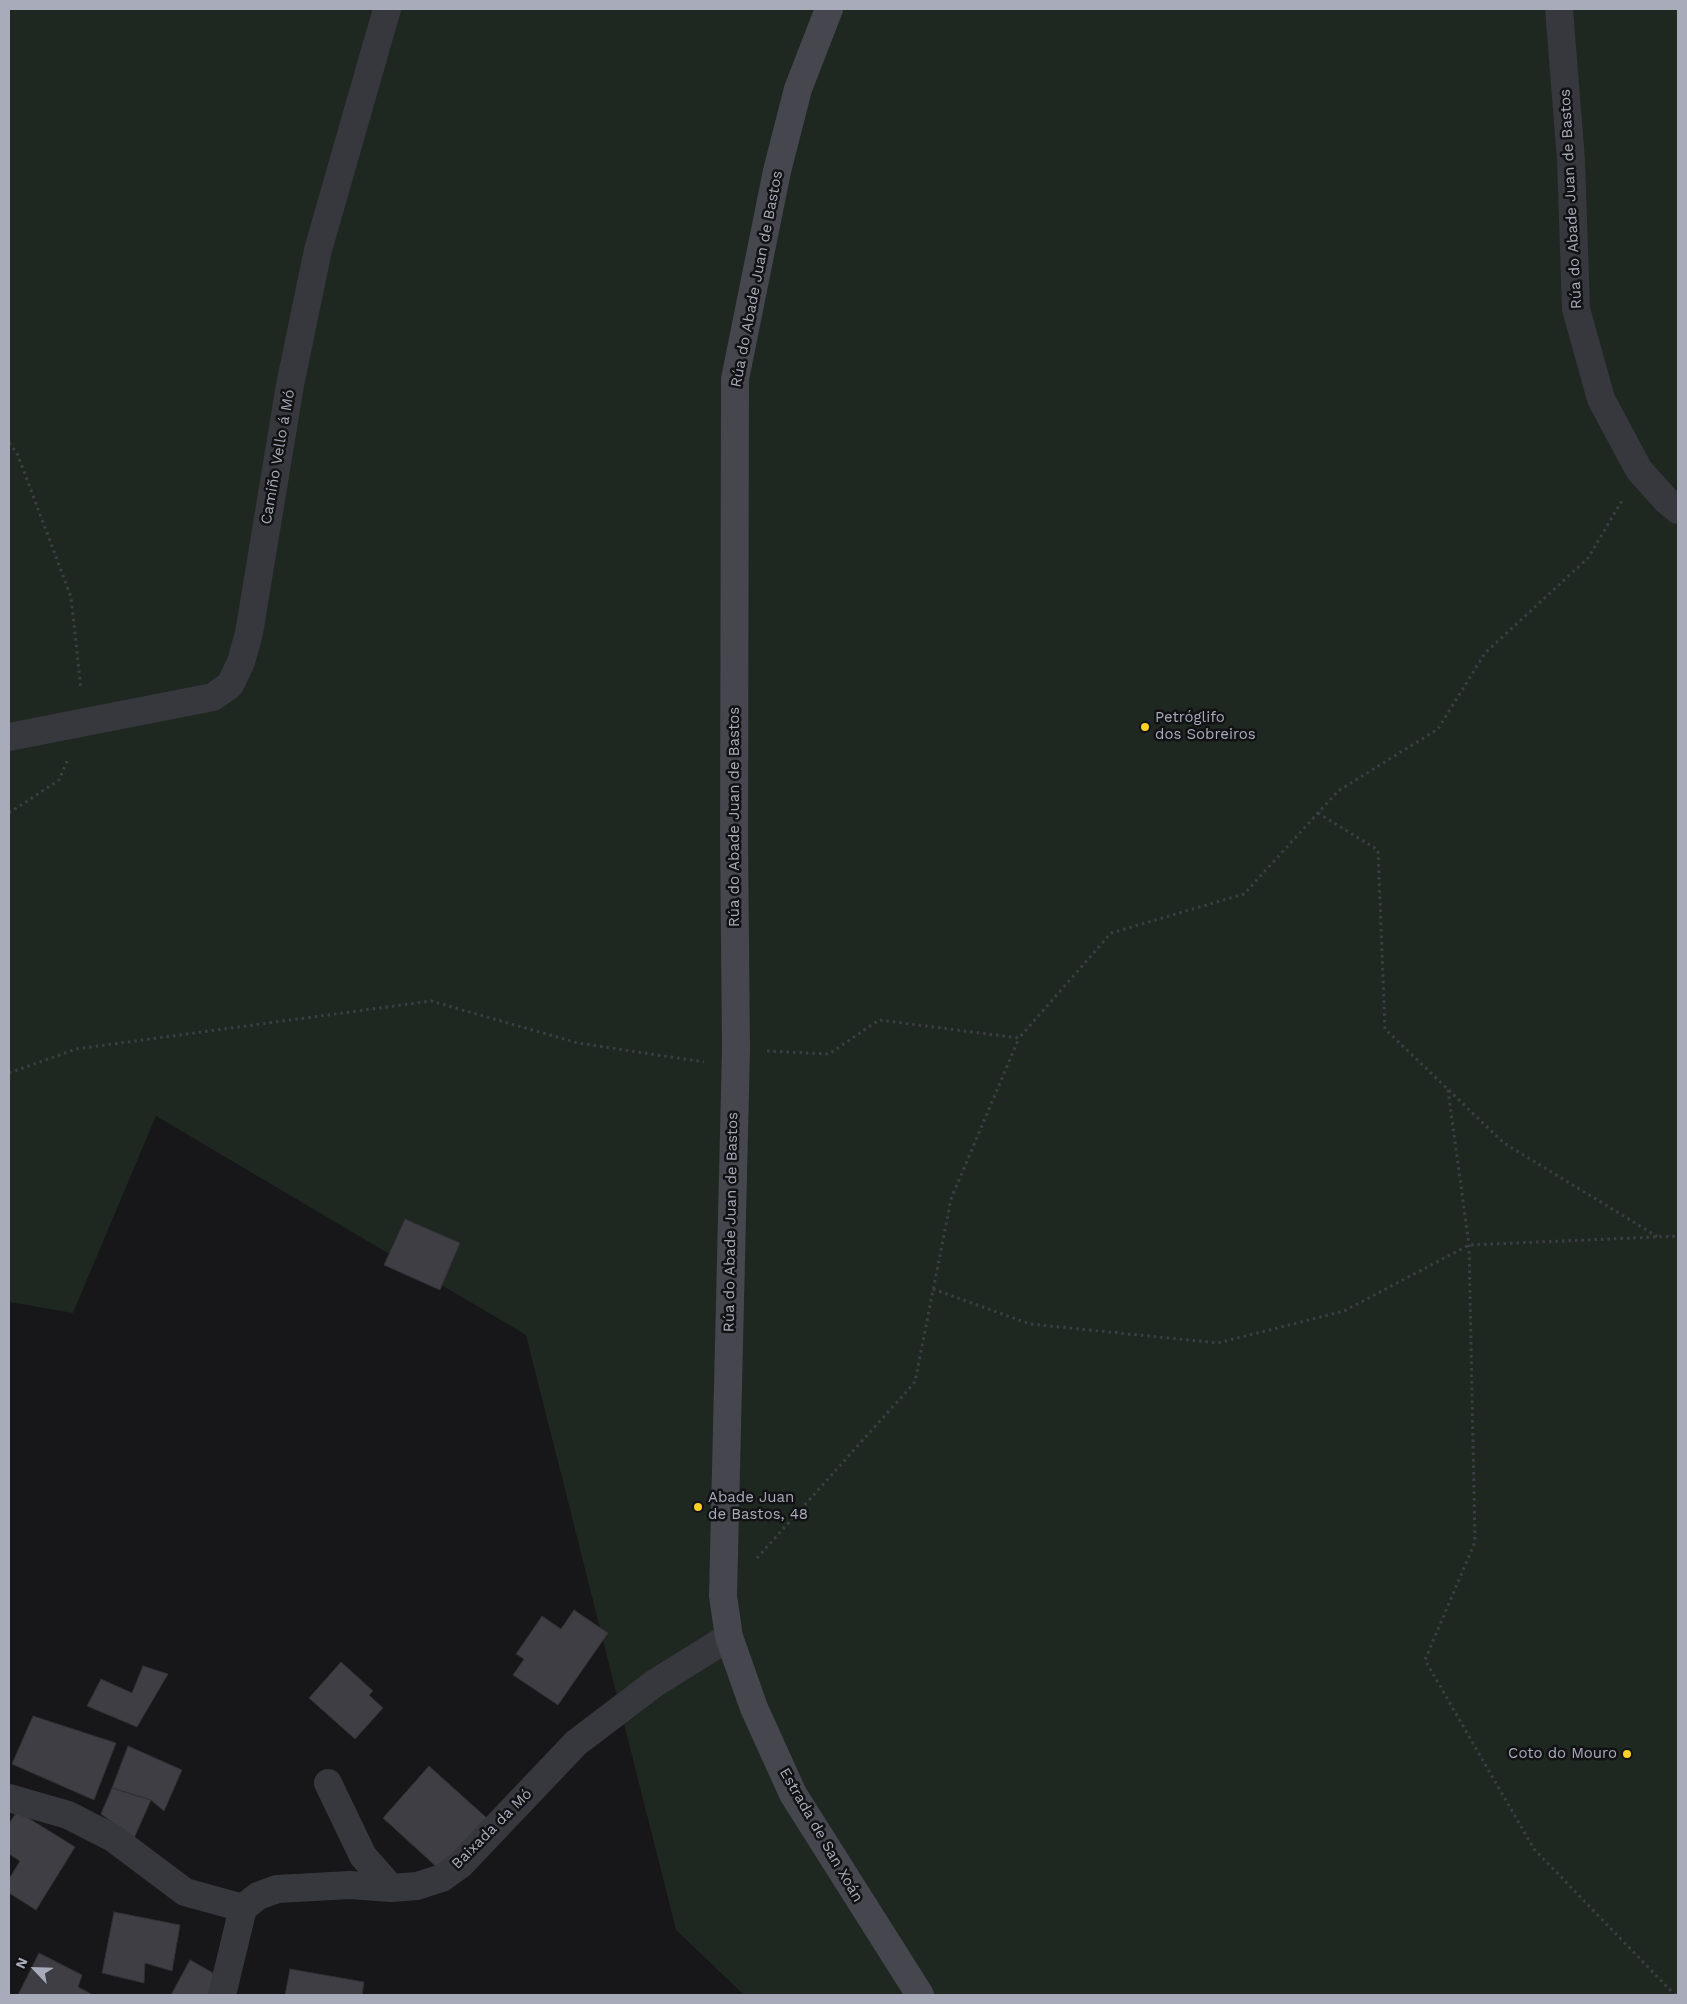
<!DOCTYPE html>
<html>
<head>
<meta charset="utf-8">
<style>
	body { margin:0 }
	#map { position:relative; width:1687px; height:2004px; overflow:hidden; background:#171619; font-family:"Work Sans",sans-serif }
	canvas { display:block }
	.frame { position:absolute; inset:0; border:10px solid #a7abba; pointer-events:none }
	.north { position:absolute; left:10px; top:1944px; width:50px; height:50px; -webkit-text-stroke:4px #121114; paint-order:stroke; rotate:294deg; font-size:14px; font-weight:700; line-height:20px; text-align:center; color:#a7abba }
	.north::after { content:''; display:block; margin:auto; width:18px; height:22px; background:#a7abba; clip-path:polygon(50% 0,100% 100%,50% 72%,0 100%) }
</style>
</head>
<body>
<div id="map">
<canvas width="1687" height="2004"></canvas>
<div class="frame"></div>
<div class="north">N</div>
</div>
<script>
const g = document.querySelector('canvas').getContext('2d');
g.lineJoin = 'round';
function fill(path, color) { g.fillStyle = color; g.fill(path, 'evenodd'); }
const shape = rows => new Path2D(rows.map(r => 'M' + r).join(''));
function stroke(path, color, width, dash) { g.strokeStyle = color; g.lineWidth = width; g.lineCap = dash ? 'butt' : 'round'; g.setLineDash(dash || []); g.stroke(path); }
function label(font, color, halo, rows, align = 'center') {
  g.font = font + ' "Work Sans",sans-serif'; g.lineWidth = 5; g.setLineDash([]); g.textBaseline = 'middle'; g.strokeStyle = halo; g.fillStyle = color; for (const [text, x, y, turn = 0] of rows) {
    g.save(); g.translate(x, y); g.rotate((+turn || 0) * Math.PI / 180); g.textAlign = isNaN(turn) ? turn : align; if (halo) g.strokeText(text, 0, 0); g.fillText(text, 0, 0); g.restore();
  }
}
fill(shape([
	[9,9,1678,9,1678,1995,744,1995,676,1930,526,1335,156,1116,73,1313,9,1302]
]), '#1e2720');
const building = shape([
	[405,1219,460,1243,440,1290,384,1265,405,1219],
	[574,1610,608,1633,558,1705,513,1675,524,1659,516,1654,542,1616,561,1629,574,1610],
	[341,1662,373,1691,369,1695,383,1708,355,1739,309,1698,341,1662],
	[143,1666,168,1674,137,1727,87,1706,101,1679,132,1693,143,1666],
	[33,1716,116,1743,94,1800,12,1764,33,1716],
	[128,1746,182,1770,164,1811,151,1800,112,1788,128,1746],
	[429,1766,499,1829,452,1881,383,1818,429,1766],
	[112,1788,151,1800,134,1838,101,1814,112,1788],
	[17,1811,75,1847,36,1910,9,1893,9,1879,20,1861,9,1854,9,1824,17,1811],
	[114,1912,180,1925,172,1971,145,1963,144,1983,102,1973,114,1912],
	[39,1953,82,1975,78,1987,93,1995,18,1995,39,1953],
	[190,1960,215,1974,208,1995,171,1995,190,1960],
	[290,1969,364,1982,362,1995,285,1995,290,1969]
]);
fill(building, '#3e3e44');
stroke(building, '#313035', 1);
stroke(shape([
	[9,443,17,453,71,597,81,689],
	[9,813,59,780,68,759],
	[1318,813,1378,850,1385,1029,1504,1143,1658,1237],
	[767,1051,829,1054,879,1020,1019,1038,1111,933,1244,894,1338,791,1438,729,1485,653,1588,558,1623,499],
	[9,1073,76,1049,431,1001,578,1043,704,1062],
	[1448,1090,1469,1245,1475,1542,1425,1660,1534,1849,1675,1995],
	[933,1289,1030,1324,1218,1343,1344,1311,1469,1245,1678,1236],
	[757,1558,915,1382,951,1199,1019,1038]
]), '#3d3e45', 3, [2.5, 4]);
stroke(shape([
	[1559,9,1571,160,1576,309,1601,399,1639,470,1666,500,1678,510],
	[9,737,213,697,230,685,241,662,249,633,290,385,318,250,387,9],
	[328,1783,363,1856,391,1888],
	[9,1798,68,1815,113,1838,185,1892,243,1908],
	[222,1995,243,1908,258,1896,277,1889,350,1885,391,1888,417,1886,442,1878,460,1865,576,1743,655,1683,729,1637]
]), '#37373e', 28);
stroke(shape([
	[829,9,798,89,777,171,735,379,734,836,736,1049,723,1596,729,1637,754,1708,793,1794,920,1995]
]), '#45464e', 28);
for (const [x, y, r, color] of [
	[1145,727,5,"#ffd128"],
	[698,1507,5,"#ffd128"],
	[1627,1754,5,"#ffd128"]
]) { const dot = new Path2D(); dot.arc(x, y, r, 0, 2 * Math.PI); g.fillStyle = color; g.fill(dot); stroke(dot, '#121114', 2); }
label('15px', '#a7abba', '#121114', [
	["Rúa do Abade Juan de Bastos",1571,199,-93],
	["Rúa do Abade Juan de Bastos",757,279,-79],
	["Camiño Vello á Mó",278,457,-80],
	["Rúa do Abade Juan de Bastos",735,817,-90],
	["Rúa do Abade Juan de Bastos",731,1222,-89],
	["Baixada da Mó",492,1829,-45],
	["Estrada de San Xoán",821,1835,60]
]);
label('15px', '#a7abba', '#121114', [
	["Petróglifo",1155,718],
	["dos Sobreiros",1155,735],
	["Abade Juan",708,1498],
	["de Bastos, 48",708,1515],
	["Coto do Mouro",1617,1754,"right"]
], 'left');
</script>
</body>
</html>
